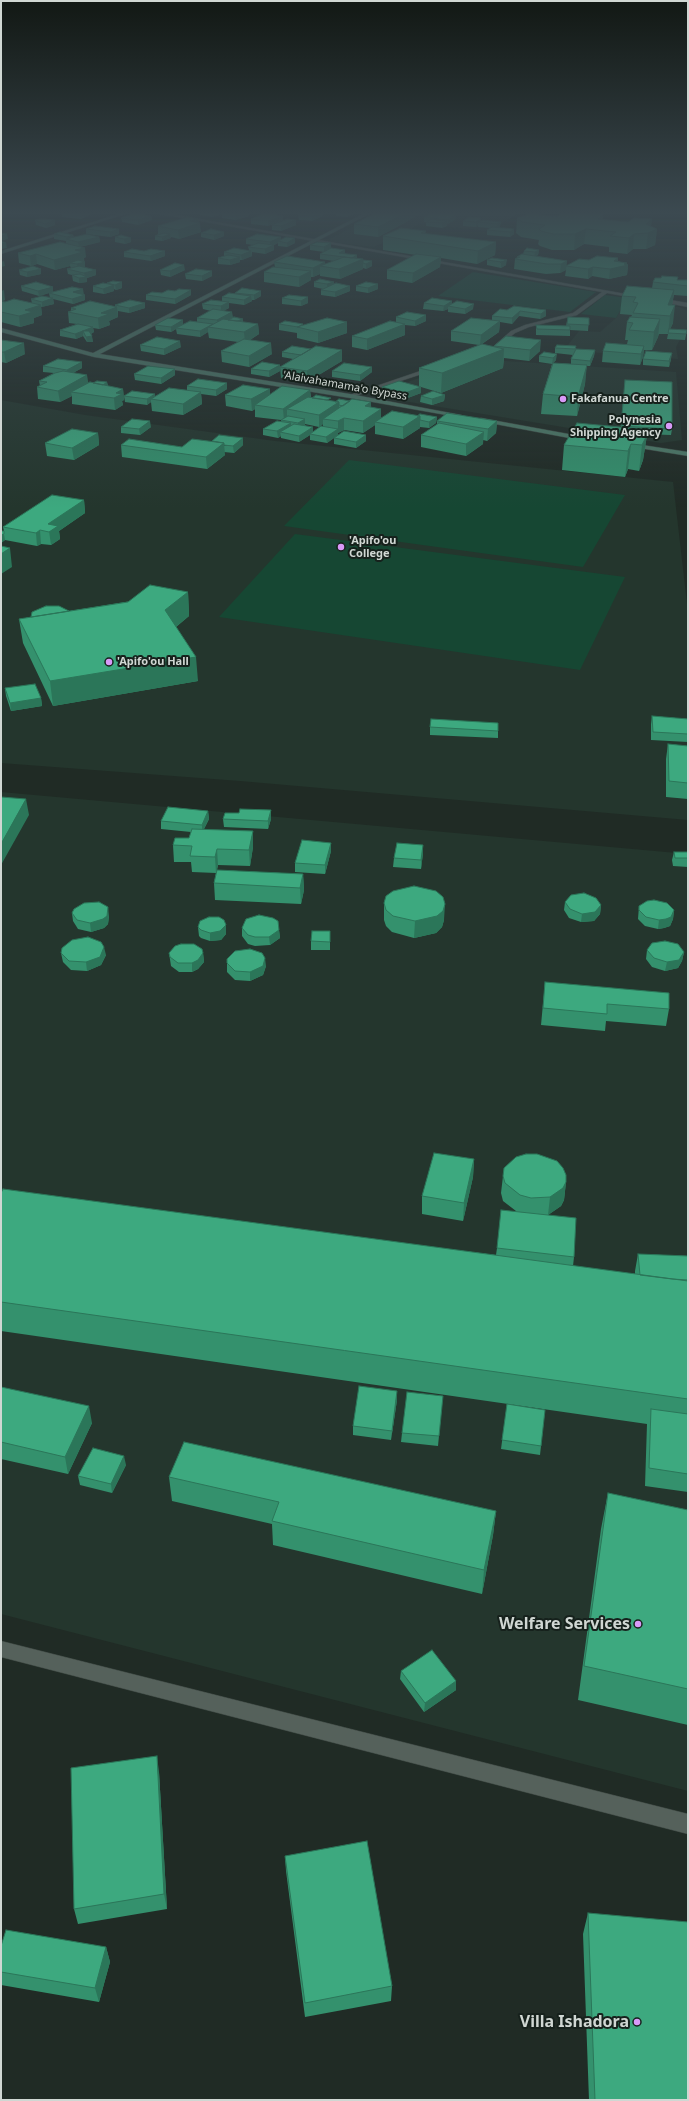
<!DOCTYPE html>
<html>
<head>
<meta charset="utf-8">
<style>
	body { margin:0 }
	#map { position:relative; width:689px; height:2101px; overflow:hidden; background:#202b25; font-family:"Noto Sans",sans-serif }
	canvas { display:block }
	.frame { position:absolute; inset:0; border:2px solid #d0d7d3; pointer-events:none }
</style>
</head>
<body>
<div id="map">
<canvas width="689" height="2101"></canvas>
<div class="frame"></div>
</div>
<script>
const g = document.querySelector('canvas').getContext('2d');
g.lineJoin = 'round';
function fill(path, color) { g.fillStyle = color; g.fill(path, 'evenodd'); }
const shape = rows => new Path2D(rows.map(r => 'M' + r).join(''));
function stroke(path, color, width, dash) { g.strokeStyle = color; g.lineWidth = width; g.lineCap = dash ? 'butt' : 'round'; g.setLineDash(dash || []); g.stroke(path); }
function label(font, color, halo, rows, align = 'center') {
  g.font = font + ' "Noto Sans",sans-serif'; g.lineWidth = 4; g.setLineDash([]); g.textBaseline = 'middle'; g.strokeStyle = halo; g.fillStyle = color; for (const [text, x, y, turn = 0] of rows) {
    g.save(); g.translate(x, y); g.rotate((+turn || 0) * Math.PI / 180); g.textAlign = isNaN(turn) ? turn : align; if (halo) g.strokeText(text, 0, 0); g.fillText(text, 0, 0); g.restore();
  }
}
fill(shape([
	[378,214,517,214,490,231,420,224,374,247,330,242,329,239],
	[627,298,679,307,688,311,688,325,676,347,678,359,564,350,579,331,600,332,616,318],
	[474,359,676,372,682,440,661,443,379,397,373,394],
	[1,400,85,415,275,441,673,482,688,612,688,820,240,781,1,763],
	[1,792,688,854,688,1791,1,1614]
]), '#24362d');
fill(shape([
	[473,272,596,292,570,312,438,296],
	[605,295,627,298,616,318,581,314],
	[349,460,625,495,583,567,284,526],
	[295,534,625,577,580,670,219,617]
]), '#164733');
const street = shape([
	[160,214,171,214,643,297,640,299,607,293,577,315,529,327,515,333,497,348,495,345,511,331,525,325,573,313,602,292,160,214],
	[658,298,688,303,688,307,656,301,658,298],
	[435,366,437,369,352,397,347,396,435,366],
	[1,1641,688,1814,688,1834,1,1657,1,1641]
]);
const secondary = shape([
	[118,214,125,214,1,254,1,251,118,214],
	[363,214,369,214,100,354,350,394,461,415,463,416,463,418,350,398,94,357,1,332,1,328,93,353,363,214],
	[481,418,585,437,588,439,585,441,479,421,479,419,481,418],
	[629,443,688,452,688,456,627,446,626,445,629,443]
]);
stroke(street, '#3d4742', 1);
stroke(secondary, '#3d4742', 1);
fill(street, '#55615b');
fill(secondary, '#4e7a68');
fill(shape([
	[62,214,91,214,81,219,62,217],
	[197,214,221,214,212,217],
	[222,214,249,214,249,216,235,220,222,218],
	[336,214,353,214,347,217,336,216],
	[603,214,602,220,628,222,652,219,651,226,657,229,655,245,646,249,633,249,627,254,609,252,609,247,584,244,574,250,552,250,540,246,538,244,539,240,521,237,516,233,517,218,558,216],
	[298,215,323,216,312,221,299,220],
	[456,215,455,220,447,224,447,226,442,228,426,226,426,222,424,222,424,217],
	[151,216,152,220,138,225,122,222,121,218],
	[283,216,283,220,296,225,281,231,272,230,272,225,279,222,268,226,251,224,251,219],
	[481,218,481,221,501,222,500,226,499,228,514,229,514,234,510,237,487,235,487,230,490,228,478,227,478,225,476,227,463,226,463,221],
	[198,219,201,232,179,239,171,237,171,238,162,241,155,240,155,236,158,234,158,226],
	[35,220,55,220,55,225,46,228,36,225],
	[408,221,378,237,354,234,354,224],
	[86,229,119,229,119,234,110,237,86,234],
	[426,231,425,234,496,242,495,255,477,264,441,258,440,267,412,283,387,279,387,270,416,255,383,250,383,236],
	[224,232,224,236,214,240,201,237,201,233],
	[54,234,73,235,74,237,99,237,100,242,80,247,86,257,84,258,85,267,96,275,87,278,87,282,79,283,73,281,72,275,68,274,67,269,72,268,71,268,70,266,55,270,37,264,31,266,19,263,18,253,66,244,66,241,54,239],
	[115,237,131,238,131,242,125,244,115,242],
	[281,237,281,240,295,238,295,243,287,247,278,246,278,243,274,245,274,250,265,254,252,252,252,256,242,260,240,260,240,262,230,265,218,264,218,258,224,256,224,252,249,250,248,247,253,245,246,244,246,239],
	[331,243,331,248,345,254,357,255,357,259,372,261,372,266,366,269,363,268,363,269,340,279,320,276,320,274,313,277,311,277,311,280,299,287,264,282,264,272,275,267,274,262,325,264,334,261,320,259,320,254,324,252,310,250,310,245],
	[539,250,538,255,536,256,567,261,566,266,589,260,618,258,618,261,628,265,627,275,609,279,592,276,588,279,565,276,566,270,560,273,546,274,514,269,515,259,516,259,517,257,523,254,524,251],
	[124,252,165,256,151,261,124,257],
	[492,258,506,265,501,268,487,265,487,260],
	[41,269,41,274,27,277,20,275,19,270],
	[160,270,185,270,170,277,161,275],
	[185,274,212,276,202,281,186,279],
	[678,280,688,280,688,296,674,295,672,305,673,323,670,329,687,330,685,340,667,339,668,334,659,334,658,337,652,350,644,350,643,357,640,365,602,362,603,351,627,344,628,340,625,340,627,322,631,317,632,315,620,314,622,296,652,288,653,282],
	[113,281,122,288,116,290,114,289,114,291,104,294,93,292,93,286,107,284,107,283],
	[314,282,334,284,350,291,335,297,321,295,321,290,323,289,314,287],
	[378,284,378,289,368,293,356,291,356,286],
	[21,286,53,292,84,295,85,300,73,304,53,299,54,304,41,307,42,315,34,318,34,323,20,327,1,322,1,289,5,300,2,301,5,302,32,303,31,299,50,298,49,293,39,296,22,291],
	[175,291,191,295,175,304,146,300,146,295],
	[261,291,261,296,254,300,252,300,252,301,244,305,229,303,229,308,223,311,233,317,243,322,258,324,259,334,250,340,272,354,249,367,222,362,221,351,238,342,209,338,208,332,200,337,177,334,176,329,171,332,156,330,155,325,183,324,197,322,197,318,211,311,203,309,202,304,222,301,222,297,235,294,235,293],
	[308,297,308,303,301,306,282,304,282,298],
	[452,301,452,304,473,309,465,314,448,312,448,309,443,311,423,309,424,303],
	[145,303,145,308,129,313,118,311,118,317,109,321,110,325,99,329,93,328,94,332,91,334,93,342,87,342,83,336,76,339,60,336,60,330,77,324,69,323,68,312,71,311,71,308,115,306,115,305],
	[507,310,546,310,546,316,540,319,519,316,512,324,500,322,499,332,482,344,494,347,494,346,540,351,529,361,504,358,503,368,441,393,421,387,421,393,405,399,382,393,382,387,419,387,419,368,479,345,451,341,451,331,492,320,492,316],
	[426,315,426,321,415,326,405,325,405,335,367,350,352,347,352,336,396,322,396,317],
	[568,317,589,318,588,331,570,330,570,336,536,335,536,325,566,326],
	[279,324,303,324,303,325,347,333,318,343,297,338,297,333,279,330],
	[1,340,25,354,6,363,1,362],
	[140,345,181,347,164,355,141,351],
	[576,346,576,350,595,350,594,356,590,366,586,366,585,384,577,416,541,414,543,394,552,364,539,362,539,356,544,352,556,360,553,363,571,364,571,359,573,355,555,353,555,348],
	[282,352,342,361,307,382,281,378,280,367,293,359,282,357],
	[643,359,671,359,669,367,643,365],
	[43,366,82,368,73,373,88,383,107,382,108,386,123,389,124,400,122,401,123,405,115,410,72,404,72,396,60,402,38,399,37,387,40,386,39,381,54,373,43,372],
	[251,369,280,371,269,377,251,374],
	[332,371,372,372,360,381,332,377],
	[134,374,175,375,161,384,135,380],
	[625,380,672,429,671,435,640,434,647,435,643,460,639,471,628,469,625,477,562,470,564,445,621,427],
	[227,383,227,389,216,396,201,394,202,404,183,415,152,411,151,402,147,405,125,402,124,396,155,396,187,390,187,386],
	[310,390,311,397,335,402,350,401,371,402,371,407,381,409,381,418,417,416,437,417,436,423,429,428,420,427,420,428,403,439,375,434,375,425,363,433,344,430,338,433,338,435,366,435,366,441,356,448,334,444,334,438,327,443,310,440,310,435,299,442,281,438,281,436,278,438,263,435,263,429,281,421,281,420,255,417,255,409,252,411,226,406,225,395,270,395],
	[305,424,319,427,323,424,323,426,313,432,305,425],
	[445,395,444,401,432,405,420,402,421,396],
	[437,421,497,421,496,433,487,441,483,440,483,444,466,456,421,447,421,435,437,425],
	[121,427,151,427,140,435,121,433],
	[98,433,99,445,74,460,47,456,45,443],
	[121,445,182,447,243,445,234,453,224,452,225,455,207,469,122,457],
	[84,500,85,513,59,531,60,539,51,545,41,544,37,546,5,540,1,543,4,531,3,527],
	[188,592,189,616,176,627,198,681,53,706,23,643,19,619],
	[5,688,41,698,42,706,11,711,6,696],
	[652,716,688,719,688,742,651,740,651,724],
	[498,723,498,738,430,735,430,727],
	[668,744,688,746,688,799,666,797,666,759],
	[271,810,271,819,268,829,224,827,223,819],
	[208,811,209,819,204,829,253,847,250,866,218,865,217,870,303,874,304,890,301,904,215,900,214,883,216,873,192,872,191,862,174,862,173,845,189,838,191,832,161,829,161,821],
	[331,843,331,851,325,874,295,872,295,863],
	[674,852,688,852,688,867,673,866,672,860],
	[423,853,421,869,393,867,394,858],
	[565,902,601,905,600,914,594,921,581,922,569,918,564,910],
	[384,903,444,920,442,927,436,933,414,938,392,932,386,926,384,920],
	[639,906,674,910,673,919,670,926,664,928,658,929,645,926,638,919],
	[72,913,109,916,108,924,104,928,91,932,78,929,73,921],
	[198,927,226,934,221,940,210,941,201,938,199,936],
	[242,928,279,930,280,938,270,945,255,946,248,944,242,936],
	[330,940,330,950,311,950,311,941],
	[647,950,684,952,682,961,678,968,665,971,652,967,646,959],
	[61,953,106,955,101,965,87,971,71,970,63,962],
	[169,953,203,953,204,962,198,969,192,972,179,972,171,966],
	[227,959,266,966,263,975,250,981,235,980,227,972],
	[545,982,669,1009,666,1026,606,1021,605,1031,541,1025],
	[474,1159,473,1177,463,1221,422,1214,422,1196],
	[503,1176,566,1182,564,1200,561,1206,548,1215,574,1257,573,1266,635,1274,635,1271,638,1254,688,1256,688,1492,645,1486,647,1424,1,1331,1,1193,496,1255,497,1248,516,1211,503,1201,501,1193],
	[1,1387,92,1423,68,1474,1,1459],
	[397,1400,391,1440,353,1435,353,1426],
	[507,1404,545,1410,540,1455,501,1449],
	[442,1405,438,1446,401,1442,402,1433],
	[126,1465,112,1493,80,1485,78,1476],
	[169,1477,496,1511,493,1535,482,1594,273,1545,272,1524,172,1501],
	[608,1493,688,1510,688,1725,578,1700,601,1529],
	[401,1671,456,1681,456,1690,424,1712,400,1679],
	[159,1772,167,1909,78,1924,74,1909],
	[285,1856,392,1986,391,2001,305,2017,286,1871],
	[588,1913,688,2100,589,2100,583,1934],
	[1,1946,106,1947,110,1962,99,2002,1,1985]
]), '#34916d');
fill(shape([
	[81,214,91,214,81,219,80,215],
	[212,214,221,214,212,217],
	[239,214,249,214,249,216,235,220,235,216],
	[317,214,323,214,323,216,312,221,312,216],
	[347,214,353,214,347,217],
	[404,214,419,214,408,221,378,237,378,227],
	[603,214,602,229,598,219],
	[456,215,455,220,448,224,448,220],
	[151,216,152,220,138,225,138,220],
	[283,216,283,220,268,226,268,221],
	[481,218,481,223,478,222,478,225,476,227,476,222],
	[198,219,199,224,200,223,201,232,179,239,178,230,190,221],
	[652,219,650,232,657,229,655,245,646,249,648,233,646,224],
	[55,220,55,225,46,228,45,224],
	[296,220,296,225,281,231,281,226],
	[447,221,447,226,442,228,442,223],
	[501,222,500,226,496,229,497,224],
	[119,229,119,234,110,237,110,232],
	[514,229,514,234,510,237,510,232],
	[586,229,584,244,574,250,575,234],
	[224,232,224,236,214,240,214,235],
	[7,234,8,239,1,241,1,236],
	[170,234,171,238,162,241,162,237],
	[634,234,633,249,627,254,629,238],
	[73,235,74,239,68,239,67,237],
	[99,237,100,242,79,247,78,242],
	[281,237,281,242,278,241,278,243,272,246,274,245,274,250,265,254,265,249,270,247,270,242],
	[131,238,131,242,125,244,124,239],
	[295,238,295,243,287,247,287,243],
	[496,242,495,255,477,264,478,251],
	[6,243,7,248,2,249,1,244],
	[331,243,331,248,324,252,324,247],
	[85,248,86,257,84,258,84,262,70,263,70,266,55,270,54,260,75,250],
	[345,250,345,255,339,253],
	[539,250,538,255,534,257,535,252],
	[165,251,165,256,151,261,150,256],
	[251,251,252,256,242,260,241,255],
	[36,254,37,264,31,266,30,256],
	[357,255,357,260,352,258],
	[240,257,240,262,230,265,230,260],
	[441,257,440,267,412,283,413,273],
	[618,258,617,267,627,263,627,265,628,265,627,275,609,279,610,269,614,261],
	[363,259,363,269,340,279,339,269],
	[507,260,506,265,501,268,501,262],
	[4,261,5,266,1,267,1,262],
	[372,261,372,266,366,269,366,264],
	[567,261,566,270,560,273,561,264],
	[85,262,85,267,78,269,77,264],
	[325,262,325,267,320,266,320,274,313,277,313,268],
	[184,265,185,270,170,277,170,271],
	[593,267,592,276,588,279,588,269],
	[41,269,41,274,27,277,27,272],
	[96,270,96,275,87,278,87,282,79,283,79,278,85,277,84,273],
	[212,271,212,276,202,281,202,276],
	[311,271,311,280,299,287,299,277],
	[122,282,122,288,116,290,115,285],
	[334,282,334,287,327,289,327,284],
	[378,284,378,289,368,293,368,288],
	[114,285,114,291,104,294,103,289],
	[350,286,350,291,335,297,335,292],
	[53,287,53,292,39,296,38,291],
	[83,289,84,295,73,292],
	[4,290,5,300,1,301,1,291],
	[191,290,191,295,175,304,175,299],
	[674,290,672,307,668,305],
	[261,291,261,296,254,300,254,295],
	[85,295,85,300,73,304,72,299],
	[251,296,252,301,244,305,244,300],
	[308,297,308,303,301,306,301,301],
	[53,298,54,304,42,307,42,302],
	[452,301,452,306,448,306,448,309,443,311,444,306],
	[229,302,229,308,221,312,221,306],
	[145,303,145,308,129,313,129,308],
	[474,304,473,309,465,314,465,309],
	[41,305,42,315,34,318,34,323,20,327,19,316,25,310],
	[675,305,673,323,668,334,670,316],
	[117,307,118,317,109,321,110,325,99,329,98,318,101,313],
	[546,310,546,316,540,319,541,314],
	[520,311,519,316,512,324,512,318],
	[232,312,233,317,217,326,217,320],
	[426,315,426,321,415,326,415,321],
	[243,319,243,324,234,323],
	[660,319,658,337,652,350,654,332],
	[183,320,183,325,176,328,176,329,171,332,171,327],
	[500,321,499,332,480,345,481,335],
	[347,322,347,333,318,343,318,332],
	[213,324,213,328,208,327,208,332,200,337,200,331],
	[258,324,259,334,245,343,244,332],
	[405,324,405,335,367,350,367,339],
	[93,327,94,332,86,336,83,331,83,336,76,339,75,334],
	[92,336,93,342,87,342,86,337],
	[541,340,540,351,529,361,530,350],
	[180,341,181,347,164,355,164,349],
	[24,343,25,354,6,363,4,352],
	[271,343,272,354,249,367,249,356],
	[644,346,643,357,640,365,641,354],
	[504,349,503,368,441,393,442,373],
	[342,350,342,361,307,382,307,371],
	[595,350,594,356,590,366,590,361],
	[672,353,671,359,669,367,669,361],
	[557,354,556,360,552,364,553,358],
	[82,362,82,368,67,376,67,370],
	[280,365,280,371,269,377,269,371],
	[587,365,585,384,577,416,578,397],
	[372,367,372,372,360,381,360,375],
	[175,369,175,375,161,384,161,378],
	[87,375,89,387,71,392,72,396,60,402,58,391],
	[107,382,108,388,100,387],
	[227,383,227,389,216,396,216,390],
	[421,387,421,393,405,399,405,393],
	[123,389,124,400,122,401,123,405,115,410,114,398,116,393],
	[270,389,270,400,255,405,255,409,252,411,251,399],
	[310,390,311,402,287,409,287,418,284,421,283,409],
	[201,392,202,404,183,415,183,404],
	[155,394,155,400,151,399,151,402,147,405,147,399],
	[445,395,444,401,432,405,432,399],
	[339,402,339,414,323,419,323,424,319,427,319,415],
	[371,402,371,414,365,406],
	[381,409,381,421,375,422,375,425,363,433,363,421],
	[420,416,420,428,403,439,403,427],
	[437,417,436,423,429,428,429,422],
	[344,418,344,430,338,433,338,421],
	[305,419,305,425,299,430,298,423],
	[150,421,151,427,140,435,139,429],
	[497,421,496,433,487,441,488,429],
	[291,423,291,429,280,432,281,436,278,438,277,431],
	[313,427,313,433,310,434,310,435,299,442,299,436],
	[338,429,338,435,327,443,326,437],
	[484,432,483,444,466,456,466,444],
	[98,433,99,445,74,460,72,448],
	[366,435,366,441,356,448,356,442],
	[647,435,643,460,639,471,642,445],
	[243,438,243,445,234,453,233,446],
	[224,443,225,455,207,469,206,457],
	[631,444,628,469,625,477,628,451],
	[84,500,85,513,59,531,60,539,51,545,48,524],
	[40,530,41,544,37,546,36,533],
	[4,534,5,540,1,543,1,535],
	[10,548,12,567,1,574,1,554],
	[188,592,189,616,167,634,165,610],
	[196,657,198,681,53,706,50,681],
	[41,698,42,706,11,711,10,703],
	[26,799,29,815,1,865,1,844],
	[271,810,271,819,268,829,268,821],
	[208,811,209,819,202,833,202,825],
	[253,831,253,847,250,866,249,850],
	[331,843,331,851,325,874,325,865],
	[423,845,423,853,421,869,421,860],
	[217,849,218,865,216,873,215,857],
	[303,874,304,890,301,904,300,888],
	[445,904,444,920,442,927,436,933,414,938,415,921],
	[601,905,600,914,594,921,581,922,582,914],
	[108,907,109,916,108,924,104,928,91,932,90,923],
	[674,910,673,919,670,926,664,928,658,929,659,920],
	[226,925,226,934,221,940,210,941,210,933],
	[279,930,280,938,270,945,269,937],
	[104,947,106,955,101,965,87,971,86,962],
	[684,952,682,961,678,968,665,971,667,962],
	[203,953,204,962,198,969,192,972,192,963],
	[265,958,266,966,263,975,250,981,250,972],
	[474,1159,473,1177,463,1221,464,1203],
	[566,1182,564,1200,561,1206,548,1215,550,1197],
	[397,1391,397,1400,391,1440,392,1431],
	[89,1406,92,1423,68,1474,65,1457],
	[124,1456,126,1465,112,1493,111,1484],
	[496,1511,493,1535,482,1594,484,1570],
	[456,1681,456,1690,424,1712,425,1703],
	[157,1756,159,1772,167,1909,164,1894],
	[106,1947,110,1962,99,2002,95,1988]
]), '#2b7659');
const building = shape([
	[132,214,141,214,151,216,138,220,121,218,132,214],
	[228,214,239,214,235,216,228,214],
	[263,214,273,214,283,216,268,221,251,219,263,214],
	[300,214,317,214,312,216,298,215,300,214],
	[374,214,404,214,378,227,354,224,374,214],
	[430,214,447,214,456,215,448,220,424,217,430,214],
	[528,214,558,216,560,214,603,214,598,219,628,222,634,218,652,219,646,224,657,229,648,233,634,234,629,238,610,236,616,232,586,229,575,234,553,234,541,231,539,229,545,225,522,222,517,218,528,214],
	[188,217,198,219,190,221,200,223,178,230,158,226,188,217],
	[469,217,481,218,476,222,463,221,469,217],
	[41,219,55,220,45,224,35,220,41,219],
	[287,219,296,220,281,226,272,225,287,219],
	[431,219,447,221,442,223,426,222,431,219],
	[483,220,501,222,497,224,478,222,483,220],
	[95,226,119,229,110,232,86,229,95,226],
	[492,227,514,229,510,232,487,230,492,227],
	[401,228,426,231,421,233,496,242,478,251,383,236,401,228],
	[211,229,224,232,214,235,201,233,211,229],
	[60,232,73,235,67,237,54,234,60,232],
	[1,233,7,234,1,236,1,233],
	[164,233,170,234,162,237,155,236,164,233],
	[87,234,99,237,78,242,66,239,87,234],
	[257,234,281,237,270,242,246,239,257,234],
	[121,235,131,238,124,239,115,237,121,235],
	[286,237,295,238,287,243,278,241,286,237],
	[1,241,6,243,1,244,1,241],
	[60,242,85,248,75,250,83,252,54,260,36,254,30,256,18,253,60,242],
	[317,242,331,243,324,247,310,245,317,242],
	[258,243,274,245,265,249,248,247,258,243],
	[234,248,251,251,241,255,224,252,234,248],
	[331,248,345,250,339,253,357,255,352,258,320,254,331,248],
	[527,248,539,250,535,252,524,251,527,248],
	[132,249,144,251,151,249,165,251,150,256,124,252,132,249],
	[416,254,441,257,413,273,387,270,416,254],
	[522,254,567,261,561,264,547,264,515,259,520,257,517,257,522,254],
	[228,255,240,257,230,260,218,258,228,255],
	[287,256,325,262,313,268,274,262,287,256],
	[597,256,618,258,614,261,627,263,624,264,628,265,610,269,593,267,588,269,566,266,579,259,589,260,597,256],
	[344,257,363,259,339,269,320,266,344,257],
	[492,258,507,260,501,262,487,260,492,258],
	[78,260,85,262,77,264,70,263,78,260],
	[363,260,372,261,366,264,363,263,363,260],
	[175,263,184,265,170,271,160,270,175,263],
	[33,266,41,269,27,272,19,270,33,266],
	[79,266,96,270,84,273,67,269,79,266],
	[273,267,311,271,299,277,264,272,273,267],
	[196,269,212,271,202,276,185,274,196,269],
	[80,274,87,277,79,278,72,275,80,274],
	[662,276,678,277,677,280,688,280,688,286,653,282,655,278,661,278,662,276],
	[320,279,334,282,327,284,314,282,320,279],
	[113,281,122,282,115,285,107,283,113,281],
	[36,282,53,287,38,291,21,286,36,282],
	[366,282,378,284,368,288,356,286,366,282],
	[103,283,114,285,103,289,93,286,103,283],
	[336,283,350,286,335,292,321,290,336,283],
	[627,286,674,290,668,305,675,305,670,316,633,313,638,303,633,302,636,297,622,296,627,286],
	[72,287,83,289,73,292,85,295,72,299,49,293,72,287],
	[242,288,261,291,254,295,235,293,242,288],
	[179,289,191,290,175,299,146,295,152,292,162,293,168,290,175,291,179,289],
	[229,293,251,296,244,300,222,297,229,293],
	[289,295,308,297,301,301,282,298,289,295],
	[42,296,53,298,42,302,31,299,42,296],
	[432,298,452,301,444,306,424,303,432,298],
	[14,299,41,305,25,310,33,312,19,316,1,312,1,301,5,302,14,299],
	[130,300,145,303,129,308,115,305,130,300],
	[211,300,229,302,221,306,202,304,211,300],
	[90,301,117,307,101,313,109,314,98,318,68,312,76,309,71,308,90,301],
	[457,301,474,304,465,309,448,306,457,301],
	[514,306,546,310,541,314,520,311,512,318,492,316,500,309,507,310,514,306],
	[213,309,232,312,217,320,197,318,213,309],
	[407,312,426,315,415,321,396,317,407,312],
	[234,317,243,319,237,321,228,320,234,317],
	[568,317,589,318,589,325,567,324,568,317],
	[630,317,660,319,654,332,629,330,633,323,627,322,630,317],
	[168,318,183,320,171,327,155,325,168,318],
	[327,318,347,322,318,332,297,327,327,318],
	[471,318,500,321,481,335,451,331,471,318],
	[223,319,258,324,244,332,208,327,223,319],
	[190,321,213,324,200,331,176,328,190,321],
	[285,321,303,324,298,327,279,324,285,321],
	[390,321,405,324,367,339,352,336,390,321],
	[78,324,93,327,75,334,60,330,78,324],
	[536,325,570,326,570,330,537,329,536,325],
	[669,329,687,330,686,334,668,333,669,329],
	[83,331,89,331,92,336,86,337,83,331],
	[506,336,541,340,530,350,494,346,506,336],
	[157,337,180,341,164,349,140,345,157,337],
	[244,339,271,343,249,356,221,351,244,339],
	[1,340,24,343,4,352,1,352,1,340],
	[606,343,644,346,641,354,603,351,606,343],
	[482,344,504,349,442,373,419,368,482,344],
	[557,345,576,346,575,349,555,348,557,345],
	[292,346,311,349,301,355,282,352,292,346],
	[316,346,342,350,307,371,280,367,316,346],
	[576,349,595,350,590,361,571,359,576,349],
	[646,351,672,353,669,361,643,359,646,351],
	[544,352,557,354,553,358,539,356,544,352],
	[58,359,82,362,67,370,43,366,58,359],
	[262,362,280,365,269,371,251,369,262,362],
	[344,363,372,367,360,375,332,371,344,363],
	[553,363,587,365,578,397,543,394,553,363],
	[148,366,175,369,161,378,134,374,148,366],
	[63,371,87,375,58,391,37,387,47,382,39,381,55,373,63,371],
	[198,379,227,383,216,390,187,386,198,379],
	[625,380,672,382,672,429,621,426,625,380],
	[97,381,107,382,103,385,93,383,97,381],
	[399,381,421,387,405,393,382,387,399,381],
	[90,382,123,389,116,393,122,394,114,398,71,392,90,382],
	[243,385,270,389,251,399,225,395,243,385],
	[282,386,310,390,283,409,255,405,282,386],
	[169,388,201,392,183,404,151,399,169,388],
	[132,391,155,394,147,399,124,396,132,391],
	[433,391,445,395,432,399,421,396,433,391],
	[316,395,331,398,327,400,312,398,316,395],
	[308,397,339,402,319,415,287,409,308,397],
	[339,399,350,401,343,406,339,405,339,402,335,402,339,399],
	[352,399,371,402,365,406,381,409,363,421,344,418,338,421,323,419,352,399],
	[392,411,420,416,403,427,375,422,392,411],
	[447,413,497,421,488,429,437,421,447,413],
	[420,414,437,417,429,422,420,420,420,416,417,416,420,414],
	[288,416,305,419,298,423,281,420,288,416],
	[132,419,150,421,139,429,121,427,132,419],
	[277,421,291,423,277,431,263,429,277,421],
	[439,423,484,432,466,444,421,435,439,423],
	[577,423,641,429,638,434,647,435,642,445,631,444,628,451,564,445,577,423],
	[294,424,313,427,299,436,280,432,294,424],
	[321,426,338,429,326,437,310,434,321,426],
	[72,429,98,433,72,448,45,443,72,429],
	[344,431,366,435,356,442,334,438,344,431],
	[219,435,243,438,233,446,224,445,224,443,212,441,219,435],
	[129,439,182,447,192,439,224,443,206,457,121,445,129,439],
	[52,495,84,500,48,524,58,526,49,532,40,530,36,533,3,527,52,495],
	[1,531,4,531,4,534,1,535,1,531],
	[1,546,10,548,1,554,1,546],
	[150,585,188,592,165,610,196,657,50,681,19,619,128,602,150,585],
	[46,606,59,606,69,611,31,617,32,612,46,606],
	[35,684,41,698,10,703,5,688,35,684],
	[652,716,688,719,688,734,653,732,652,716],
	[431,719,498,723,498,731,430,727,431,719],
	[668,744,688,746,688,783,669,781,668,744],
	[1,797,26,799,1,844,1,797],
	[168,807,208,811,202,825,161,821,168,807],
	[240,809,271,810,268,821,223,819,225,813,239,813,240,809],
	[192,829,253,831,249,850,217,849,215,857,190,856,192,846,173,845,175,838,189,838,192,829],
	[302,840,331,843,325,865,295,863,302,840],
	[397,843,423,845,421,860,394,858,397,843],
	[674,852,688,852,688,858,675,858,674,852],
	[217,870,303,874,300,888,214,883,217,870],
	[414,886,436,891,443,897,445,904,443,911,437,916,415,921,393,916,386,910,384,903,386,896,393,891,414,886],
	[584,893,596,898,601,905,595,912,582,914,570,909,565,902,571,895,584,893],
	[654,900,667,903,674,910,671,917,666,919,659,920,646,917,639,910,639,906,647,901,654,900],
	[99,902,108,907,107,916,103,919,90,923,77,920,72,913,74,909,84,903,99,902],
	[259,915,273,918,278,921,279,930,269,937,255,937,248,935,242,928,246,919,259,915],
	[209,917,219,917,224,920,226,925,220,931,210,933,201,930,198,927,200,921,209,917],
	[312,931,330,931,330,942,311,941,312,931],
	[88,937,101,942,104,947,100,957,86,962,69,961,61,953,62,948,72,940,88,937],
	[665,941,678,944,684,952,679,960,667,962,654,958,647,950,652,943,665,941],
	[181,944,194,944,202,949,203,953,198,960,192,963,178,963,170,957,169,953,175,946,181,944],
	[250,949,262,953,265,958,263,966,250,972,235,971,227,963,227,959,235,951,250,949],
	[545,982,669,993,669,1009,607,1004,607,1014,543,1008,545,982],
	[434,1153,474,1159,464,1203,422,1196,434,1153],
	[526,1154,537,1154,557,1161,563,1168,566,1175,566,1182,563,1188,550,1197,531,1198,520,1195,505,1183,503,1176,504,1168,516,1157,526,1154],
	[3,1189,688,1281,688,1399,1,1302,1,1193,3,1189],
	[501,1210,576,1218,574,1257,497,1248,501,1210],
	[638,1254,688,1256,688,1280,672,1279,640,1275,638,1254],
	[359,1386,397,1391,392,1431,353,1426,359,1386],
	[1,1387,89,1406,65,1457,1,1442,1,1387],
	[407,1392,443,1396,439,1436,402,1433,407,1392],
	[507,1404,545,1410,541,1446,502,1440,507,1404],
	[651,1409,688,1414,688,1474,649,1468,651,1409],
	[184,1442,496,1511,484,1570,272,1521,279,1502,169,1477,184,1442],
	[93,1448,124,1456,111,1484,78,1476,93,1448],
	[608,1493,688,1510,688,1689,584,1666,608,1493],
	[432,1650,456,1681,425,1703,401,1671,432,1650],
	[157,1756,164,1894,74,1909,71,1768,157,1756],
	[367,1841,392,1986,305,2003,285,1856,367,1841],
	[588,1913,688,1922,688,2100,595,2100,588,1913],
	[6,1930,106,1947,95,1988,1,1972,1,1946,6,1930]
]);
fill(building, '#3da97f');
stroke(building, '#2b7659', 1);
const sky = g.createLinearGradient(0, 0, 0, 508);
sky.addColorStop(0, '#121814');
sky.addColorStop(0.42, '#3c4a51');
sky.addColorStop(1, '#3c4a5100');
g.fillStyle = sky;
g.fillRect(0, 0, 689, 508);
for (const [x, y, r, color] of [
	[563,399,4,"#d89af8"],
	[669,426,4,"#d89af8"],
	[341,547,4,"#d89af8"],
	[109,662,4,"#d89af8"],
	[638,1624,4,"#d89af8"],
	[637,2022,4,"#d89af8"]
]) { const dot = new Path2D(); dot.arc(x, y, r, 0, 2 * Math.PI); g.fillStyle = color; g.fill(dot); stroke(dot, '#16211c', 1.5); }
label('11px', '#d0d7d3', '#16211c', [
	["'Alaivahamama'o Bypass",345,386,10]
]);
label('bold 11px', '#d0d7d3', '#16211c', [
	["Fakafanua Centre",571,399],
	["Polynesia",661,420,"right"],
	["Shipping Agency",661,433,"right"],
	["'Apifo'ou",349,541],
	["College",349,554],
	["'Apifo'ou Hall",117,662]
], 'left');
label('bold 16px', '#d0d7d3', '#16211c', [
	["Welfare Services",630,1624],
	["Villa Ishadora",629,2022]
], 'right');
</script>
</body>
</html>
